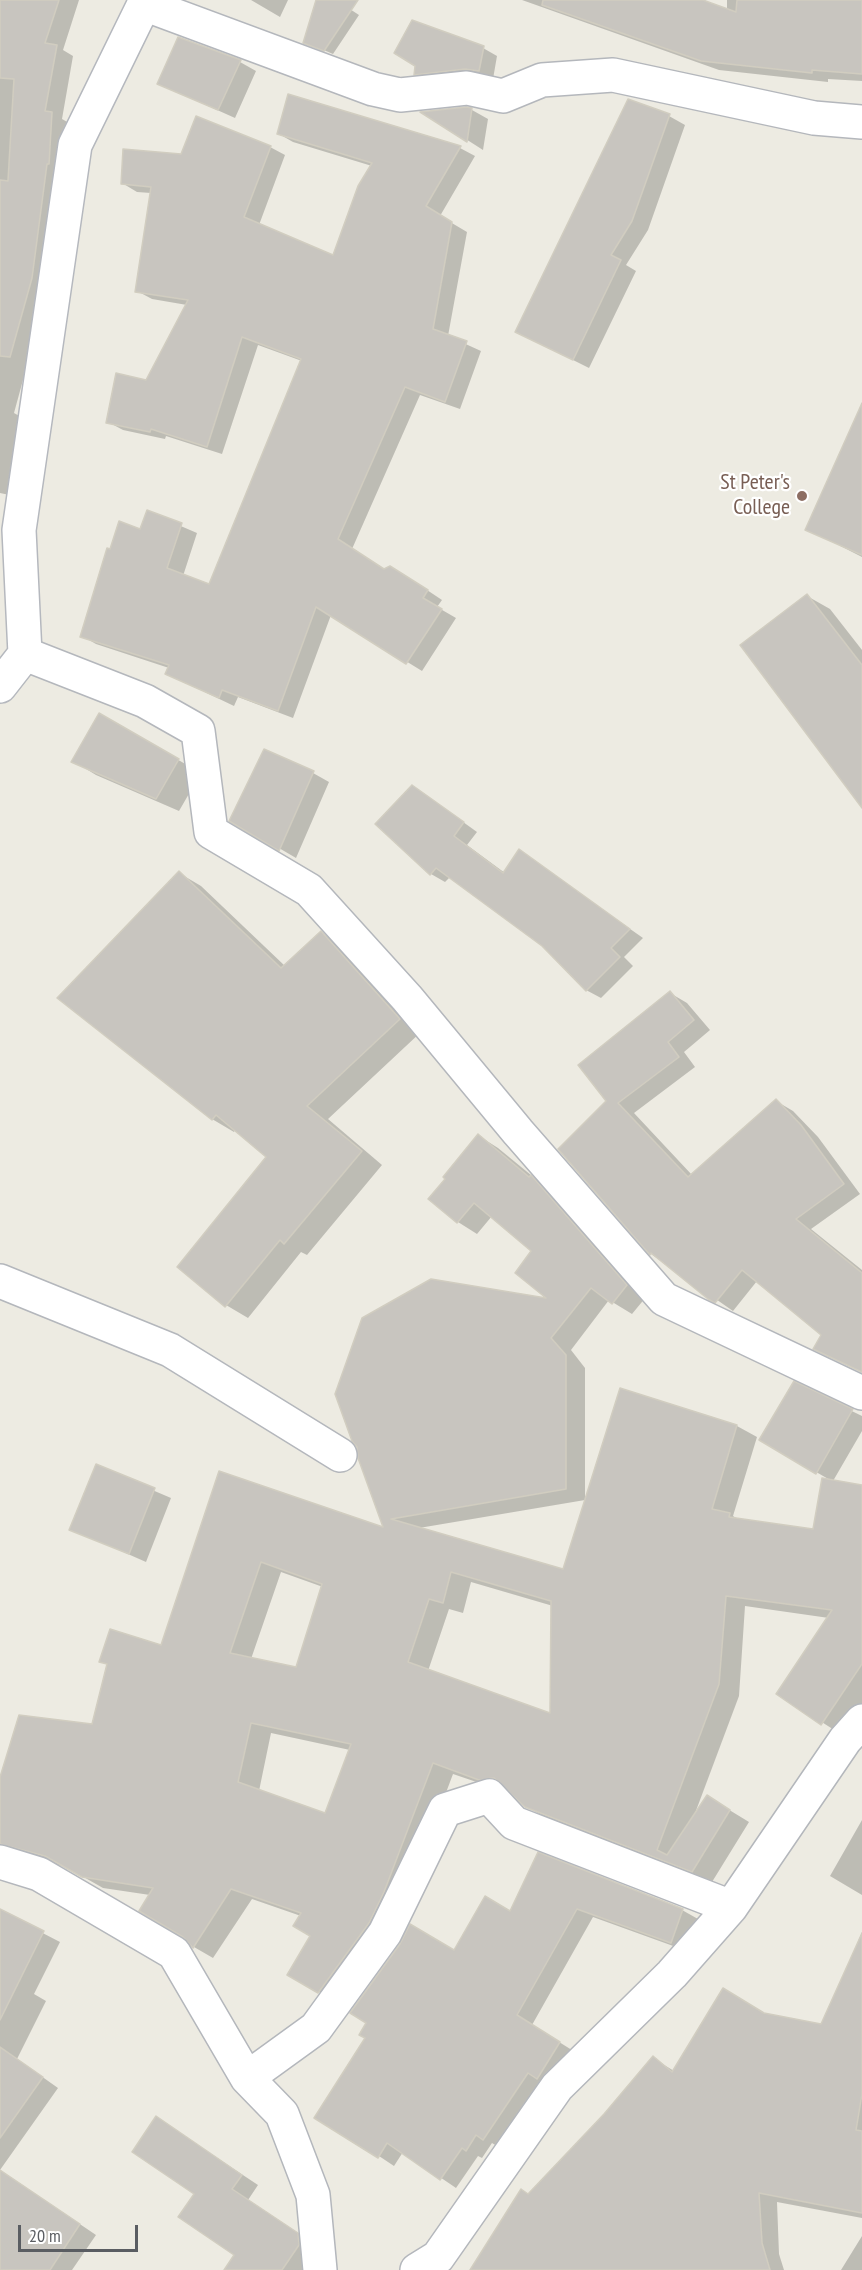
<!DOCTYPE html>
<html>
<head>
<meta charset="utf-8">
<style>
	body { margin:0 }
	#map { position:relative; width:862px; height:2270px; overflow:hidden; background:#edebe2; font-family:"PT Sans Narrow",sans-serif }
	canvas { display:block }
	.scale { position:absolute; left:18px; top:2225px; width:120px; height:27px; box-sizing:border-box; border:3px solid #5a5d62; border-top:0; padding-left:8px; font-size:18px; line-height:21px; white-space:nowrap; color:#5a5d62; -webkit-text-stroke:4px #fff; paint-order:stroke }
</style>
</head>
<body>
<div id="map">
<canvas width="862" height="2270"></canvas>
<div class="scale">20 m</div>
</div>
<script>
const g = document.querySelector('canvas').getContext('2d');
g.lineJoin = 'round';
function fill(path, color) { g.fillStyle = color; g.fill(path, 'evenodd'); }
const shape = rows => new Path2D(rows.map(r => 'M' + r).join(''));
function stroke(path, color, width, dash) { g.strokeStyle = color; g.lineWidth = width; g.lineCap = dash ? 'butt' : 'round'; g.setLineDash(dash || []); g.stroke(path); }
function label(font, color, halo, rows, align = 'center') {
  g.font = font + ' "PT Sans Narrow",sans-serif'; g.lineWidth = 4.5; g.setLineDash([]); g.textBaseline = 'middle'; g.strokeStyle = halo; g.fillStyle = color; for (const [text, x, y, turn = 0] of rows) {
    g.save(); g.translate(x, y); g.rotate((+turn || 0) * Math.PI / 180); g.textAlign = isNaN(turn) ? turn : align; if (halo) g.strokeText(text, 0, 0); g.fillText(text, 0, 0); g.restore();
  }
}
fill(shape([
	[0,0,79,0,63,50,73,56,62,119,69,123,48,288,14,413,30,422,14,496,0,493],
	[251,0,288,0,280,17],
	[318,0,336,0,359,15,333,54,305,42],
	[522,0,699,0,727,10,727,0,862,0,862,81,828,79,828,82,719,70],
	[483,48,497,56,493,79,430,82,415,74],
	[240,62,256,71,235,118,159,84],
	[628,101,669,116,685,125,648,230,626,265,636,271,589,368,533,340],
	[472,110,488,119,483,150,425,113],
	[279,134,460,148,475,156,440,216,467,232,448,336,481,351,460,409,420,395,352,549,385,570,406,576,442,600,437,607,456,618,422,671,331,615,293,718,238,697,234,706,167,674,169,668,96,644,82,636,110,551,141,530,148,512,197,533,183,576,209,586,302,361,258,345,222,454,166,436,165,439,123,430,108,422,147,381,187,305,152,299,137,291,151,193,137,192,122,183,182,155,270,147,285,155,259,225,334,257,372,166,293,142],
	[862,407,862,557,807,529],
	[807,596,830,609,862,650,862,805],
	[100,715,201,773,179,811,96,775,73,761],
	[313,773,329,782,296,858,231,820],
	[413,786,477,832,467,845,505,873,519,851,643,938,624,957,633,966,601,998,586,990,543,945,450,877,445,882,431,874],
	[179,873,201,886,285,966,321,933,342,945,421,1032,328,1119,382,1165,307,1255,301,1252,248,1318,226,1305,268,1157,235,1130,234,1132,212,1119],
	[670,993,687,1003,710,1030,684,1052,695,1067,634,1113,692,1175,776,1101,793,1111,818,1137,860,1194,811,1229,862,1270,862,1372,815,1348,823,1335,757,1281,733,1311,651,1254,560,1149,608,1101],
	[479,1136,498,1148,537,1180,551,1188,646,1297,632,1314,609,1300,571,1350,585,1368,585,1500,419,1528,564,1571,621,1390,737,1426,757,1437,733,1516,741,1521,814,1531,830,1480,761,1440,794,1383,862,1416,862,1431,833,1481,862,1487,862,1705,842,1735,778,1694,829,1618,745,1606,739,1696,694,1816,708,1797,749,1822,712,1882,546,1818,526,1806,508,1789,500,1790,453,1774,404,1904,339,2004,289,1974,312,1936,301,1916,252,1899,213,1958,194,1947,150,1895,103,1888,66,1867,0,1850,0,1782,93,1726,109,1665,101,1661,162,1647,220,1473,385,1529,359,1458,551,1301,533,1251,492,1216,477,1234,458,1222,430,1199],
	[281,1572,323,1587,297,1669,251,1659],
	[471,1582,553,1606,552,1715,428,1671,449,1609,463,1613],
	[271,1733,350,1750,326,1815,259,1791],
	[96,1466,171,1498,146,1562,71,1529],
	[862,1820,862,1895,830,1876],
	[539,1854,682,1910,698,1919,687,1951,593,1917,532,2025,575,2052,500,2148,492,2143,482,2158,478,2156,456,2188,403,2152,394,2166,379,2156,454,1952,510,1913],
	[0,1911,60,1942,34,1994,46,2001,17,2059,58,2088,0,2170,96,2235,72,2270,0,2270],
	[862,1932,862,2218,777,2202,779,2254,784,2270,472,2270,529,2196,606,2115,653,2058,674,2071,765,2014,822,2026],
	[172,2128,258,2185,248,2200,314,2244,305,2270,247,2270,196,2193],
	[862,2236,862,2270,841,2270]
]), '#0003');
const building = shape([
	[0,0,59,0,45,43,57,45,45,111,52,112,49,164,47,164,32,278,10,357,0,356,0,180,8,181,14,79,0,78,0,0],
	[316,0,358,0,324,51,303,43,316,0],
	[543,0,703,0,736,12,737,0,862,0,862,74,812,70,812,73,701,61,542,5,543,0],
	[412,20,484,46,479,71,465,69,414,75,415,66,394,53,412,20],
	[178,37,241,60,218,110,157,84,178,37],
	[288,94,461,146,426,206,452,222,433,329,467,341,445,402,405,387,338,539,384,569,390,566,428,590,423,598,442,609,406,664,316,607,278,711,222,690,219,698,165,674,169,665,80,637,107,548,110,549,119,521,140,529,147,510,182,523,167,568,209,584,301,359,242,337,207,447,151,429,150,432,106,423,116,373,146,380,188,300,135,292,151,187,121,184,123,149,181,154,196,116,271,146,244,217,333,255,358,186,372,163,277,134,288,94],
	[628,99,670,114,632,221,611,255,621,260,573,360,515,332,628,99],
	[466,107,472,108,467,142,420,112,466,107],
	[862,403,862,555,805,530,862,403],
	[807,594,862,665,862,808,740,645,807,594],
	[99,713,179,759,156,799,71,762,99,713],
	[264,749,314,771,279,851,229,821,264,749],
	[412,785,464,822,454,836,503,873,519,849,630,929,611,948,620,957,586,991,542,946,436,868,430,875,375,824,412,785],
	[179,871,281,968,321,931,400,1019,307,1106,362,1151,284,1244,280,1240,225,1307,177,1267,266,1157,216,1115,212,1120,57,998,179,871],
	[670,991,694,1020,668,1042,679,1057,618,1103,688,1177,776,1099,801,1125,844,1184,796,1219,862,1273,862,1372,813,1349,821,1335,742,1270,715,1303,708,1299,651,1253,650,1255,558,1149,606,1101,578,1065,670,991],
	[478,1134,529,1177,531,1175,627,1285,612,1304,591,1288,551,1338,566,1355,566,1489,391,1519,563,1569,620,1388,737,1425,712,1509,730,1513,729,1517,813,1529,822,1478,862,1485,862,1664,821,1725,776,1694,832,1610,726,1596,719,1684,657,1850,667,1855,707,1795,730,1810,692,1872,525,1807,494,1778,479,1780,433,1763,384,1892,369,1923,318,1993,287,1975,310,1936,293,1926,301,1913,231,1889,193,1948,183,1937,139,1911,153,1888,82,1877,45,1856,0,1844,0,1777,19,1715,92,1724,107,1664,99,1662,110,1629,161,1645,219,1471,383,1527,358,1458,357,1447,352,1441,335,1394,362,1318,431,1279,546,1298,515,1273,531,1251,474,1203,457,1223,428,1199,445,1179,443,1177,478,1134],
	[261,1562,322,1584,296,1667,230,1653,261,1562],
	[451,1572,551,1601,550,1713,408,1662,429,1599,443,1603,451,1572],
	[251,1723,351,1744,325,1813,238,1782,251,1723],
	[794,1381,853,1409,816,1474,759,1440,794,1381],
	[96,1464,155,1488,129,1554,69,1530,96,1464],
	[538,1852,683,1909,671,1943,577,1909,517,2015,560,2042,537,2079,528,2073,483,2140,476,2135,466,2151,462,2148,440,2180,387,2143,378,2158,314,2118,365,2038,359,2035,366,2023,350,2013,400,1944,410,1924,454,1950,485,1896,510,1911,538,1852],
	[0,1909,44,1931,0,2020,0,1909],
	[862,1933,862,2094,856,2130,862,2131,862,2213,759,2193,762,2243,770,2270,470,2270,521,2189,528,2194,604,2114,653,2056,672,2072,723,1988,764,2013,821,2024,862,1933],
	[0,2047,43,2077,0,2138,0,2047],
	[156,2116,242,2175,232,2189,298,2233,299,2245,282,2270,224,2270,234,2255,178,2217,194,2194,132,2152,156,2116],
	[0,2170,80,2224,50,2270,0,2270,0,2170]
]);
fill(building, '#c8c5bf');
stroke(building, '#d1cdc0', 1.5);
const minor = shape([
	[144,4,373,89,400,95,467,88,503,96,542,80,613,75,814,118,862,122],
	[25,654,145,701,198,731,211,832,309,890,407,998,518,1132,664,1299,862,1393],
	[0,1281,170,1350,340,1455],
	[0,1862,39,1874,174,1953,247,2078,282,2114,313,2195,320,2270],
	[247,2078,316,2028,385,1933,445,1810,489,1796,514,1823,731,1907],
	[417,2270,438,2257,557,2087,672,1974,731,1907,845,1740,862,1721]
]);
const secondary = shape([
	[0,686,25,654,19,530,75,145,146,0]
]);
stroke(minor, '#b4b7bc', 36);
stroke(secondary, '#b5b8be', 36);
stroke(minor, '#fff', 33);
stroke(secondary, '#fff', 33);
for (const [x, y, r, color] of [
	[802,496,6,"#8d6e63"]
]) { const dot = new Path2D(); dot.arc(x, y, r, 0, 2 * Math.PI); g.fillStyle = color; g.fill(dot); stroke(dot, '#fff', 2); }
label('22px', '#785e54', '#fff', [
	["St Peter's",790,483],
	["College",790,508]
], 'right');
</script>
</body>
</html>
